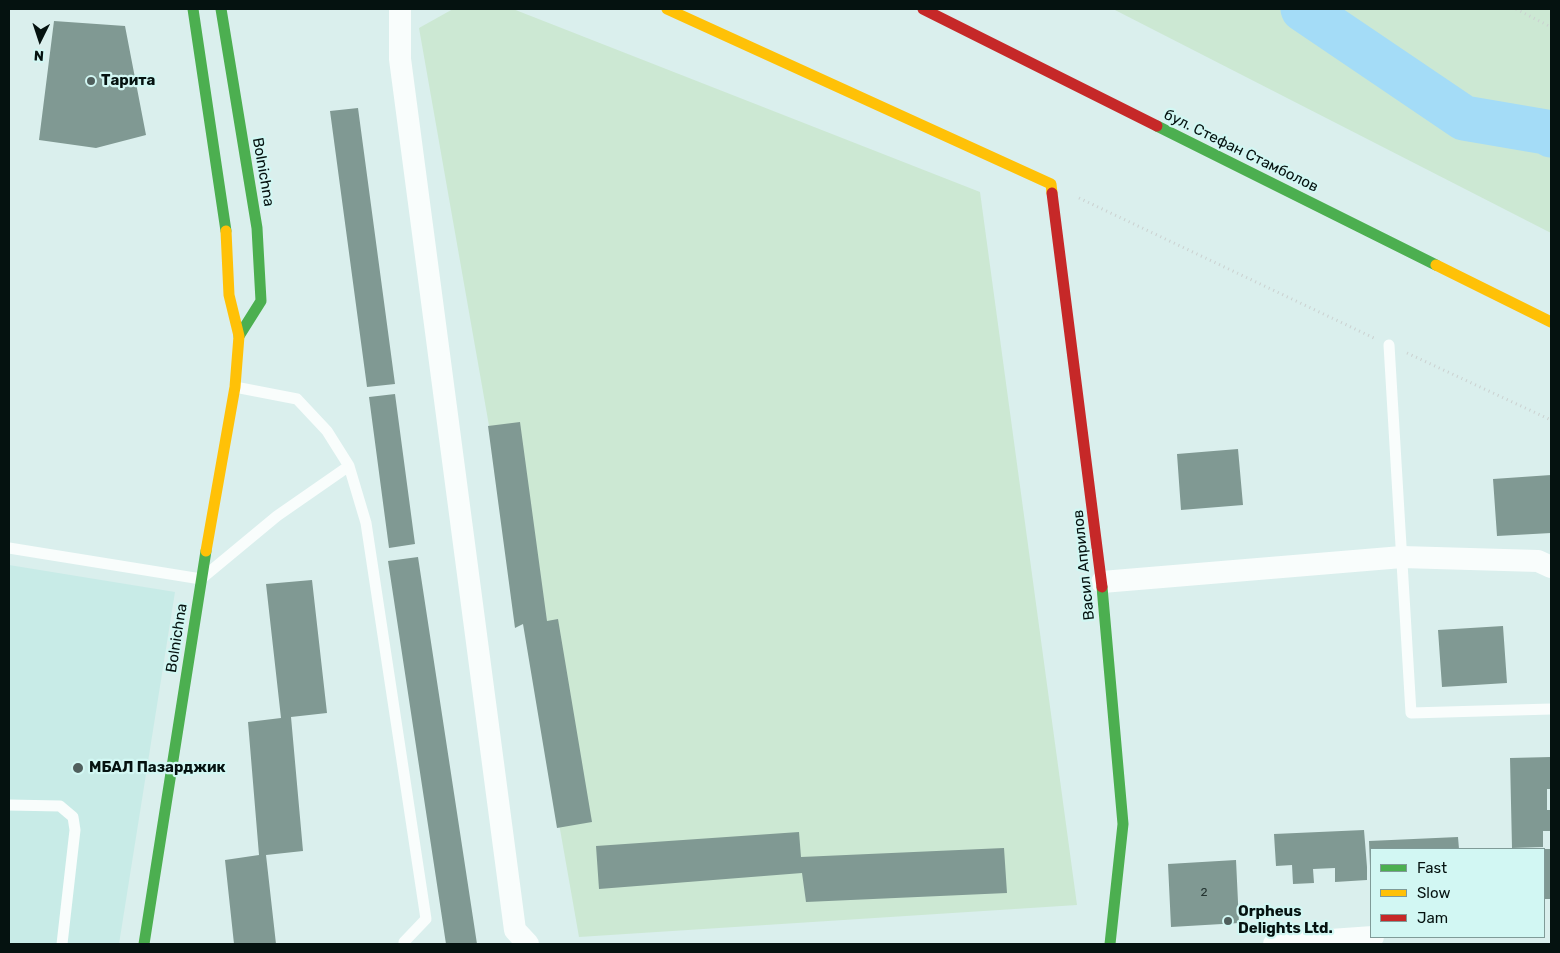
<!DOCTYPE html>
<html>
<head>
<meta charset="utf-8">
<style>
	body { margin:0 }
	#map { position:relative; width:1560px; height:953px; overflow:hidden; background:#daefed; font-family:Rubik,sans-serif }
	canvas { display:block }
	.frame { position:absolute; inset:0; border:10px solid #051210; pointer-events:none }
	.legend { position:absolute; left:1370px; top:848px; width:175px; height:90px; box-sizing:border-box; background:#d2f7f3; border:1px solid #809b98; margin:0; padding:6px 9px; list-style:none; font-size:15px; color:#051210 }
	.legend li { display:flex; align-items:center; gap:10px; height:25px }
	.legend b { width:25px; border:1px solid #809b98 }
	.north { position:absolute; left:15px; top:15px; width:50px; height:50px; -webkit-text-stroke:4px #d2f7f3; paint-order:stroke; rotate:184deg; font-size:14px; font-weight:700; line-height:20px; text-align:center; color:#051210 }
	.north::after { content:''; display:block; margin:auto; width:18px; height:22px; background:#051210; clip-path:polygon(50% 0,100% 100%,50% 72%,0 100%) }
</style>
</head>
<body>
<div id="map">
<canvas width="1560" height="953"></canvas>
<div class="frame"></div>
<ul class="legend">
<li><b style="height:6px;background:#4caf50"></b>Fast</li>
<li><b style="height:6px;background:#ffc107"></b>Slow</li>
<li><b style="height:6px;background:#c62828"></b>Jam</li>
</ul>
<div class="north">N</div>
</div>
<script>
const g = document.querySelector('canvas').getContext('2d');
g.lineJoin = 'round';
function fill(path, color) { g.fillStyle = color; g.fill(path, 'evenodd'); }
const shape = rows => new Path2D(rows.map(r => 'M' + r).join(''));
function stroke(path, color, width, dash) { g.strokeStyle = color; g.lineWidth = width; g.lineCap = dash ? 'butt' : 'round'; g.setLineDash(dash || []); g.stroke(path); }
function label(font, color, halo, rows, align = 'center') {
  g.font = font + ' Rubik,sans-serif'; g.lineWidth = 4.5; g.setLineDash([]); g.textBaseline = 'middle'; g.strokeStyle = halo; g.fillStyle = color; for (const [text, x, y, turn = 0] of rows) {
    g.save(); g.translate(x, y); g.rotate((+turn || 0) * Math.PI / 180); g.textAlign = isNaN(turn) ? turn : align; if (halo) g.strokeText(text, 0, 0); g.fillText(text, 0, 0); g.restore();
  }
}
fill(shape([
	[9,565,175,592,119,944,9,944]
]), '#c8ebe7');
fill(shape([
	[453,9,513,9,980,192,1077,905,579,937,419,28],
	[1113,9,1551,9,1551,233]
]), '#cce8d3');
stroke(shape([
	[1303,9,1464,118,1546,132,1551,135]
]), '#a4dcf7', 45);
fill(shape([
	[54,21,125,26,146,135,96,148,39,140],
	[358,108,395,384,367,387,330,111],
	[395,394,415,544,389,548,369,397],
	[520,422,547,621,558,619,592,822,557,828,523,624,515,628,488,426],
	[1238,449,1243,505,1181,510,1177,454],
	[1551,475,1551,533,1497,536,1493,479],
	[418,557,477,944,446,944,388,561],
	[312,580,327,713,291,717,303,851,266,855,276,944,234,944,225,860,259,855,248,722,281,718,266,584],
	[1503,626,1507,683,1442,687,1438,630],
	[1551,757,1551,789,1547,789,1547,810,1551,810,1551,831,1543,831,1543,847,1512,848,1510,758],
	[1364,830,1367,867,1367,880,1335,882,1335,868,1313,869,1314,883,1293,884,1292,865,1276,866,1274,834],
	[799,832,801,857,1004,848,1007,893,806,902,802,873,599,889,596,846],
	[1458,837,1459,849,1371,849,1371,866,1370,866,1369,841],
	[1544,849,1550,849,1551,899,1544,899],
	[1236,860,1239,923,1171,927,1168,864]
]), '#809993');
stroke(shape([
	[1516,9,1551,27],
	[1079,198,1374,338],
	[1407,353,1551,420]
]), '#cbd1d0', 3, [1, 4]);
stroke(shape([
	[1389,345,1411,713,1551,709],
	[235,387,297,399,327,431,349,466,366,523,426,919,404,942,404,944],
	[9,548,201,579,277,516,349,466],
	[9,805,60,806,73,817,75,830,62,944]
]), '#f9fdfc', 11);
stroke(shape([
	[400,9,400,59,515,930,528,944],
	[1102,582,1402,557,1538,561,1551,567],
	[1274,944,1373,937]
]), '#f9fdfc', 22);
stroke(shape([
	[193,9,226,231],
	[221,9,257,228,261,301,239,336],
	[1157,126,1436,265],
	[1102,587,1123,824,1110,944],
	[144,944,206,551]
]), '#4caf50', 11);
stroke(shape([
	[667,9,1051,184,1052,193],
	[1436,265,1551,322],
	[206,551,235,387,239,336,229,295,226,231]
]), '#ffc107', 11);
stroke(shape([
	[923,9,1157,126],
	[1052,193,1102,587]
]), '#c62828', 11);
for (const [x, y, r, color] of [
	[91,81,5,"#505f5d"],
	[78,768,6,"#505f5d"],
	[1228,921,5,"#505f5d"]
]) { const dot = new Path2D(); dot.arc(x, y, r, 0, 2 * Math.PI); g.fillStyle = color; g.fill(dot); stroke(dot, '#d2f7f3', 2); }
label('12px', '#243431', null, [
	["2",1204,893]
]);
label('bold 15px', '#051210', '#d2f7f3', [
	["Тарита",101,81],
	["МБАЛ Пазарджик",89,768],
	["Orpheus",1238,912],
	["Delights Ltd.",1238,929]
], 'left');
label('15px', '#051210', '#d2f7f3', [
	["бул. Стефан Стамболов",1241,151,26],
	["Bolnichna",263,172,80],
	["Васил Априлов",1084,565,-96],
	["Bolnichna",177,638,-81]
]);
</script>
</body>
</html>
